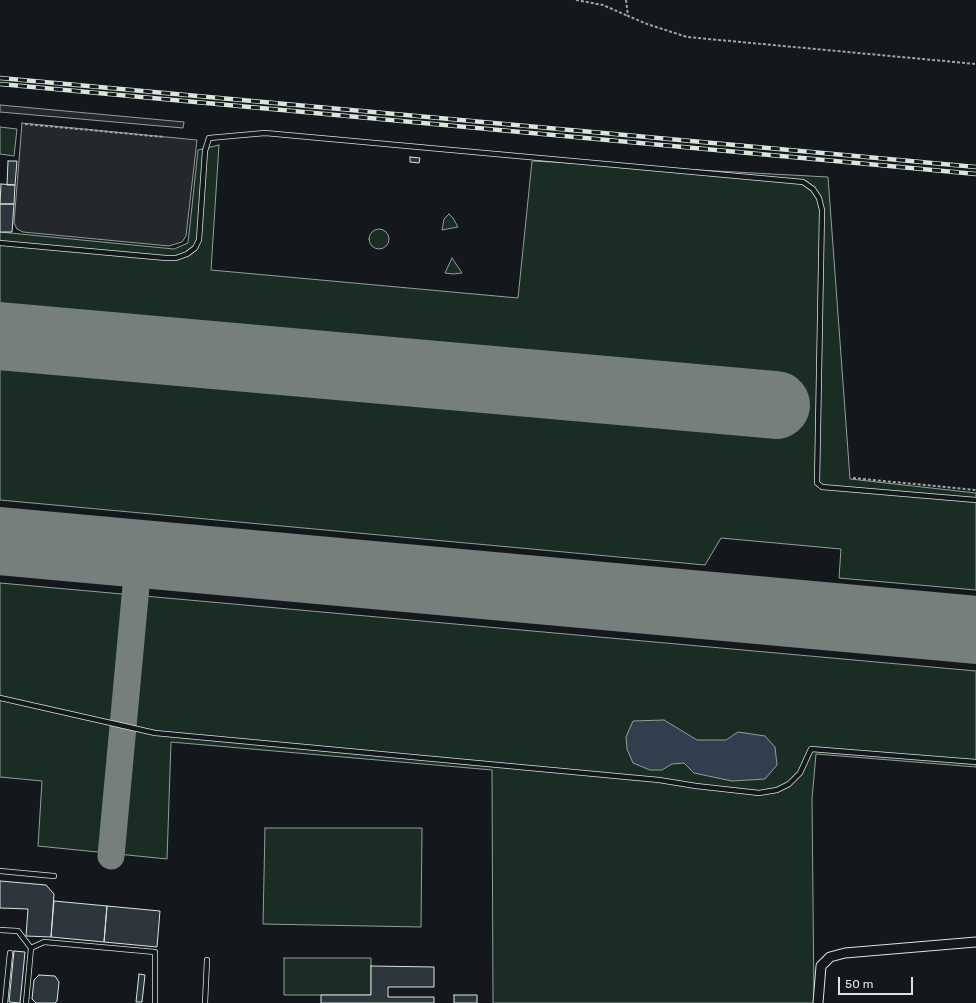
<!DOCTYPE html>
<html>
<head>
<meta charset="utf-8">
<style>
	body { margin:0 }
	#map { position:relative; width:976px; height:1003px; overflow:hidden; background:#14181c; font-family:Rubik,sans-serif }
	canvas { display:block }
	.scale { position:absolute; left:838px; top:977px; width:75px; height:18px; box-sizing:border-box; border:2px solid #d8e6dc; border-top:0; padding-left:5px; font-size:12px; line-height:14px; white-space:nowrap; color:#d8e6dc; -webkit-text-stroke:3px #14181c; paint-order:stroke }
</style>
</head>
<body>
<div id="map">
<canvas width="976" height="1003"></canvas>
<div class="scale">50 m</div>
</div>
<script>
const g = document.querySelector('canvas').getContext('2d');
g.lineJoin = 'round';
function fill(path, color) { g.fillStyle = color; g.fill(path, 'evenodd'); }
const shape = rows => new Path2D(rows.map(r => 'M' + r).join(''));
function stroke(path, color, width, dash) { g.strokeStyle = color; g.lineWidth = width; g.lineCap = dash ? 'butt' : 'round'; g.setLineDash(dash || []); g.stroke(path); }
const green = shape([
	[0,127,17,129,14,156,0,154,0,127],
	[219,145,211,270,518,298,532,161,828,177,850,479,976,493,976,590,839,578,841,549,721,538,705,565,0,500,0,232,174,249,188,243,198,150,219,145],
	[449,214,453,218,458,227,442,230,444,219,449,214],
	'369 239a10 10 0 1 1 20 0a10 10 0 1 1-20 0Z',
	[452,258,462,273,453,274,445,273,452,258],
	[0,583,976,671,976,767,816,754,812,799,814,1003,493,1003,492,770,171,742,167,859,38,846,42,781,0,777,0,583],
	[265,828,422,828,421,927,263,924,265,828],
	[284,958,371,958,371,995,284,995,284,958]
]);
fill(green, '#1a2d24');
stroke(green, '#939e99', 1);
const parking = shape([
	[0,105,184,122,183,128,0,112,0,105],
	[22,123,197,140,186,236,182,242,169,246,23,232,17,229,14,223,22,123]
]);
fill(parking, '#24282b');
stroke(parking, '#939e99', 1);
const water = shape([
	[664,720,697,740,726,740,738,732,765,736,775,747,777,765,765,779,732,781,694,773,684,763,672,764,662,770,650,770,633,763,627,749,626,737,633,721,664,720]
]);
fill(water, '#2f3f4d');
stroke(water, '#939e99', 1);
stroke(shape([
	[111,856,139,554]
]), '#767f7c', 27);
stroke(shape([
	[0,336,776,405],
	[0,541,976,630]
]), '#767f7c', 68);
const building = shape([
	[410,157,420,158,419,163,410,162,410,157],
	[8,161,17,161,15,185,7,185,8,161],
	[1,184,15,185,14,204,0,204,1,184],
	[0,204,14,204,12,232,0,232,0,204],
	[0,881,46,885,54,894,51,937,26,936,28,909,0,908,0,881],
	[54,901,107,906,104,942,51,937,54,901],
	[107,906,160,911,157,947,104,942,107,906],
	[14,951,25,952,20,1003,9,1002,14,951],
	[371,966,434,967,434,987,388,987,388,997,434,997,434,1003,321,1003,321,995,371,995,371,966],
	[139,974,145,975,142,1002,136,1002,139,974],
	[39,975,55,976,59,982,57,1001,55,1003,36,1003,32,999,34,980,39,975],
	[454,995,477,995,477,1003,454,1003,454,995]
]);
fill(building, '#2c363c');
stroke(building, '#d8e6dc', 1);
const lane = shape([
	[0,243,166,258,176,258,187,254,195,248,199,240,205,151,209,138,265,133,803,182,813,189,819,198,822,210,817,483,822,487,976,500],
	[0,698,155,733,659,780,696,786,759,793,777,790,789,784,800,773,811,749,976,762],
	[0,871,54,876],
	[0,930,18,931,31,948],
	[5,1003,10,953],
	[26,1003,31,948,44,942,155,952,155,1003],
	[205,1003,207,960]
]);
const street = shape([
	[818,1003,821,966,830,957,845,953,976,942]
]);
stroke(lane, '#d8e6dc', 6);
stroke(street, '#d8e6dc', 11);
stroke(shape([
	[576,0,603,5,628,16],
	[626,0,628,16,647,24,687,37,976,64],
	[25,124,164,137],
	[853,478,976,490]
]), '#9da8a2', 2, [3, 2]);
stroke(lane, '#14181c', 4.5);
stroke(street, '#14181c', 9);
const rail = shape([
	[0,78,976,167],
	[0,84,976,174]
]);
stroke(rail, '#d8e6dc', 4.5);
stroke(rail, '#14181c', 3, [9]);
</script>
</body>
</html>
